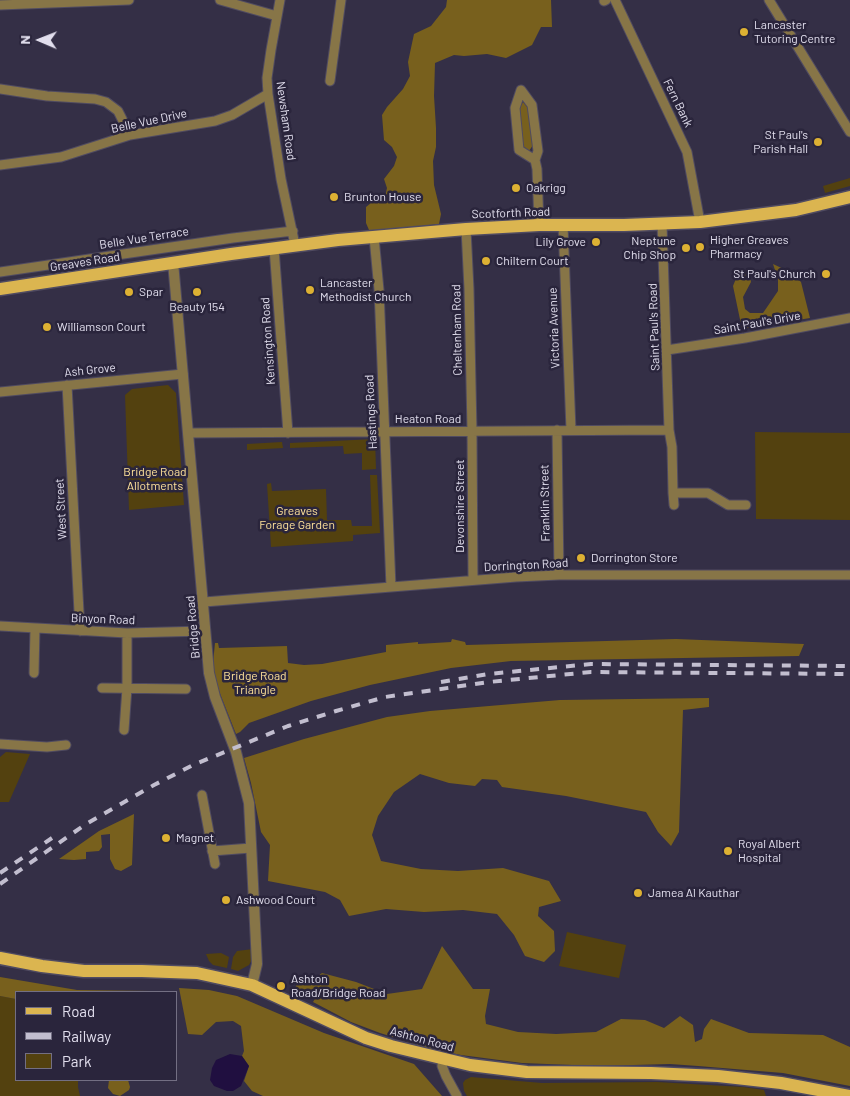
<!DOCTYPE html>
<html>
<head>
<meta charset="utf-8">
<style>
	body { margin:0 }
	#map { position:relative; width:850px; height:1096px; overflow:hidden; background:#342f46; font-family:Barlow,sans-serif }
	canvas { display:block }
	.legend { position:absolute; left:15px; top:991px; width:162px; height:90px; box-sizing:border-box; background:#2a253c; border:1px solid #736f83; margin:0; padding:6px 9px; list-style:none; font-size:15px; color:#e1deed }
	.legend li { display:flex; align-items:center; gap:10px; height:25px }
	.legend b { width:25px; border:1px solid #736f83 }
	.north { position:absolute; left:15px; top:15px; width:50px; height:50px; -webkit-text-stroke:4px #2a253c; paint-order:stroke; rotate:271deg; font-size:14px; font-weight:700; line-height:20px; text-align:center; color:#e1deed }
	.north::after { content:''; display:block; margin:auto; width:18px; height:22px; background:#e1deed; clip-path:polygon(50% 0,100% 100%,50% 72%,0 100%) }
</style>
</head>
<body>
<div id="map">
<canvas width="850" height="1096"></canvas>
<ul class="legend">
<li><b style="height:6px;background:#dbb550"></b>Road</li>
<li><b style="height:6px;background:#c2becf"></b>Railway</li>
<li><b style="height:14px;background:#53410f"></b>Park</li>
</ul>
<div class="north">N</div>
</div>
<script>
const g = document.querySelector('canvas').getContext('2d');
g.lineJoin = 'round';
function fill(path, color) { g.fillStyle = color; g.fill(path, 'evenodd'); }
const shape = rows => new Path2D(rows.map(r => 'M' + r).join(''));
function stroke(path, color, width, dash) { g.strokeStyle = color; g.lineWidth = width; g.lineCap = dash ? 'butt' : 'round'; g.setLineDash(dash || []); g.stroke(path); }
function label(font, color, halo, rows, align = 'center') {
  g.font = font + ' Barlow,sans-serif'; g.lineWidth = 5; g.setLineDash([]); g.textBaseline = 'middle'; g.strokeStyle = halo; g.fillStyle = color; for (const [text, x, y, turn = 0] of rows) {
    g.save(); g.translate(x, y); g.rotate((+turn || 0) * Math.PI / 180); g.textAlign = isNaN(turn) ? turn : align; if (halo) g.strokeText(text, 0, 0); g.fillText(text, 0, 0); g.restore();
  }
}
fill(shape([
	[850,178,850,186,825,193,823,186],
	[168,385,176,393,184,505,129,510,125,395,132,389],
	[755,432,850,433,850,520,756,519],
	[375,439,376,469,362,470,362,453,344,454,343,446,290,448,290,443],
	[282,442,283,448,247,450,247,444],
	[370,475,377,475,380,533,353,535,353,541,271,547,267,484,271,483,272,491,326,489,327,520,351,520,352,526,372,526],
	[6,752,30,754,9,802,0,802,0,757],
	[567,932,626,945,619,978,559,966],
	[253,949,253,958,249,965,238,971,231,969,233,957,237,951],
	[221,953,229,957,227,968,213,965,209,961,206,954],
	[0,996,16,999,16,1080,78,1080,78,1087,80,1096,0,1096],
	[471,1077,542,1083,657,1082,743,1087,764,1090,766,1096,467,1096,464,1091,463,1083,465,1080]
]), '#53410f');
fill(shape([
	[447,0,551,0,552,27,541,27,532,45,506,58,487,54,464,56,454,55,435,63,434,96,436,128,436,147,433,161,434,185,441,214,439,224,379,231,369,230,366,223,366,207,376,199,385,197,387,188,384,179,394,166,397,157,392,147,384,140,382,115,387,107,403,89,410,76,408,62,414,34,431,26,446,7],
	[523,102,528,108,533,145,529,151,523,146,519,109],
	[773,264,792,273,801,282,810,318,742,329,733,286,739,271,749,272,751,282,743,297,745,309,750,313,763,313,778,291,778,279],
	[452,639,465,642,466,645,676,639,804,644,799,656,511,661,451,668,370,685,311,701,249,723,240,732,236,734,215,681,213,663,215,643,218,643,219,648,287,646,288,663,304,665,322,664,386,652,386,645,418,642,418,644,451,642],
	[709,698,709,707,683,710,679,832,671,846,658,832,646,812,566,796,502,787,497,780,482,779,475,786,449,783,420,774,394,792,378,816,372,835,381,861,421,869,458,871,503,868,549,881,561,901,539,907,538,916,554,931,555,951,544,962,525,956,514,935,497,914,463,910,424,912,386,909,349,916,340,900,325,892,268,881,270,845,261,832,251,783,244,758,304,739,387,717,430,711,560,700],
	[134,814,132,865,121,871,115,869,110,859,110,834,101,835,102,847,99,851,86,852,86,859,74,860,59,859,99,831],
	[442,946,473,989,490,989,485,1016,486,1024,518,1032,556,1034,596,1032,621,1019,645,1020,664,1028,680,1016,693,1025,695,1042,702,1039,704,1029,711,1019,749,1033,823,1035,850,1047,850,1086,783,1073,698,1066,670,1064,597,1066,522,1063,461,1055,432,1049,380,1033,351,1022,313,1002,317,995,310,990,305,997,294,990,297,984,304,984,312,981,322,973,356,982,387,994,422,989],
	[0,977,77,990,151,991,151,992,16,992,16,999,0,996],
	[179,988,209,990,237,996,324,1033,414,1064,442,1096,263,1096,252,1091,244,1081,249,1066,242,1056,244,1051,241,1026,233,1021,216,1022,202,1035,188,1034],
	[109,1080,128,1080,130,1087,129,1090,120,1096,113,1094,108,1088]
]), '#78601d');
fill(shape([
	[230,1054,242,1056,249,1066,241,1086,233,1091,227,1091,214,1086,210,1080,212,1068,216,1060]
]), '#200f40');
const minor = shape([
	[220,0,277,16],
	[280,0,271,50,267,78,268,94,281,179,295,245],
	[615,0,687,152,700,222],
	[769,0,850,132],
	[604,1,606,0],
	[0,5,129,0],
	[330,81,341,0],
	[0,89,47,96,95,99,106,102,118,111,130,135],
	[535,160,519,150,515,108,521,90,532,105,538,151,535,160,537,169,539,225],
	[0,165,61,157,130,135,215,121,232,115,268,94],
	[662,224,669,430,672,447,673,493,708,493,728,505,746,505],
	[563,225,571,430],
	[466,229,469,289,472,431,473,580],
	[374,237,379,290,391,587],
	[274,248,288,433],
	[0,272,233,238,293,231],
	[667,350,745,338,850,318],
	[67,385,80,631],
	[0,392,183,374],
	[557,430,559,575],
	[188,433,669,430],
	[673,493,674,505],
	[204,602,516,577,559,575,850,575],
	[0,626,127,633,205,631],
	[34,673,35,628],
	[102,688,186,689],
	[124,730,127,688,127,633],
	[0,744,47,747,66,745],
	[202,795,215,864],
	[212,851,251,848],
	[443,1059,442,1066,446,1076,457,1096]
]);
const tertiary = shape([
	[173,262,209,673,215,697,236,752,249,803,257,964,252,985]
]);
const primary = shape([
	[0,289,231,254,338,240,466,229,539,225,624,225,700,222,796,210,850,197],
	[0,958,42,966,84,971,142,971,197,973,252,985,366,1038,391,1046,470,1065,527,1072,651,1073,718,1076,781,1083,850,1096]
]);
stroke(minor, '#504b61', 11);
stroke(tertiary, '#504b61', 12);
stroke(primary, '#504b61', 15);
stroke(minor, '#877547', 9);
stroke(tertiary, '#877547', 10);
stroke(primary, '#dbb550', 12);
stroke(shape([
	[441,682,488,674,591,664,850,666],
	[0,873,52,838],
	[0,884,86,824,154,785,193,765,288,726,336,711,385,697,489,682,591,672,850,674]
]), '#c2becf', 4, [9, 9]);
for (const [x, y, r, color] of [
	[744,32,5,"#ddb133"],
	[818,142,5,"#ddb133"],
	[516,188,5,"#ddb133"],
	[334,197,5,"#ddb133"],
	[596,242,5,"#ddb133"],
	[700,247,5,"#ddb133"],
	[686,248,5,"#ddb133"],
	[486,261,5,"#ddb133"],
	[826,274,5,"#ddb133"],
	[310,290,5,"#ddb133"],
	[129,292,5,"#ddb133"],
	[197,292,5,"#ddb133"],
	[47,327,5,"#ddb133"],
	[581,558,5,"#ddb133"],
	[166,838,5,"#ddb133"],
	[728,851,5,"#ddb133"],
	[638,893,5,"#ddb133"],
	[226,900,5,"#ddb133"],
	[281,986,5,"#ddb133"]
]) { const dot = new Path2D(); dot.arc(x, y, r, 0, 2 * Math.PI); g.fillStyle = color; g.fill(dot); stroke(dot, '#2a253c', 2); }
label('12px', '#e1deed', '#2a253c', [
	["Lancaster",754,25],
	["Tutoring Centre",754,39],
	["St Paul's",808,135,"right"],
	["Parish Hall",808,149,"right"],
	["Oakrigg",526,188],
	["Brunton House",344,197],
	["Higher Greaves",710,240],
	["Pharmacy",710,254],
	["Neptune",676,241,"right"],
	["Chip Shop",676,255,"right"],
	["Lily Grove",586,242,"right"],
	["Chiltern Court",496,261],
	["St Paul's Church",816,274,"right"],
	["Lancaster",320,283],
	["Methodist Church",320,297],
	["Spar",139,292],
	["Beauty 154",197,307,"center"],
	["Williamson Court",57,327],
	["Dorrington Store",591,558],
	["Magnet",176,838],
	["Royal Albert",738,844],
	["Hospital",738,858],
	["Jamea Al Kauthar",648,893],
	["Ashwood Court",236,900],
	["Ashton",291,979],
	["Road/Bridge Road",291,993]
], 'left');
label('12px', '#e1deed', '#2a253c', [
	["Fern Bank",678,103,64],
	["Belle Vue Drive",149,121,-12],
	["Newsham Road",286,121,82],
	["Scotforth Road",511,213,-2],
	["Belle Vue Terrace",144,238,-9],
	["Greaves Road",85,262,-9],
	["Saint Paul's Drive",757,323,-10],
	["Saint Paul's Road",654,327,-92],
	["Victoria Avenue",554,328,-92],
	["Cheltenham Road",457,330,-91],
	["Kensington Road",268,341,-94],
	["Ash Grove",90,370,-6],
	["Hastings Road",371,412,-93],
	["Heaton Road",428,419],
	["Franklin Street",545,503,-91],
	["Devonshire Street",460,506,-90],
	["West Street",61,509,-93],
	["Dorrington Road",526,565,-3],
	["Binyon Road",103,619,2],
	["Bridge Road",193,627,-95],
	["Ashton Road",422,1039,15]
]);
label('12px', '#fee19a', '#2a253c', [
	["Bridge Road",155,472],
	["Allotments",155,486],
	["Greaves",297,511],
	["Forage Garden",297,525],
	["Bridge Road",255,676],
	["Triangle",255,690]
]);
</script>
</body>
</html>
